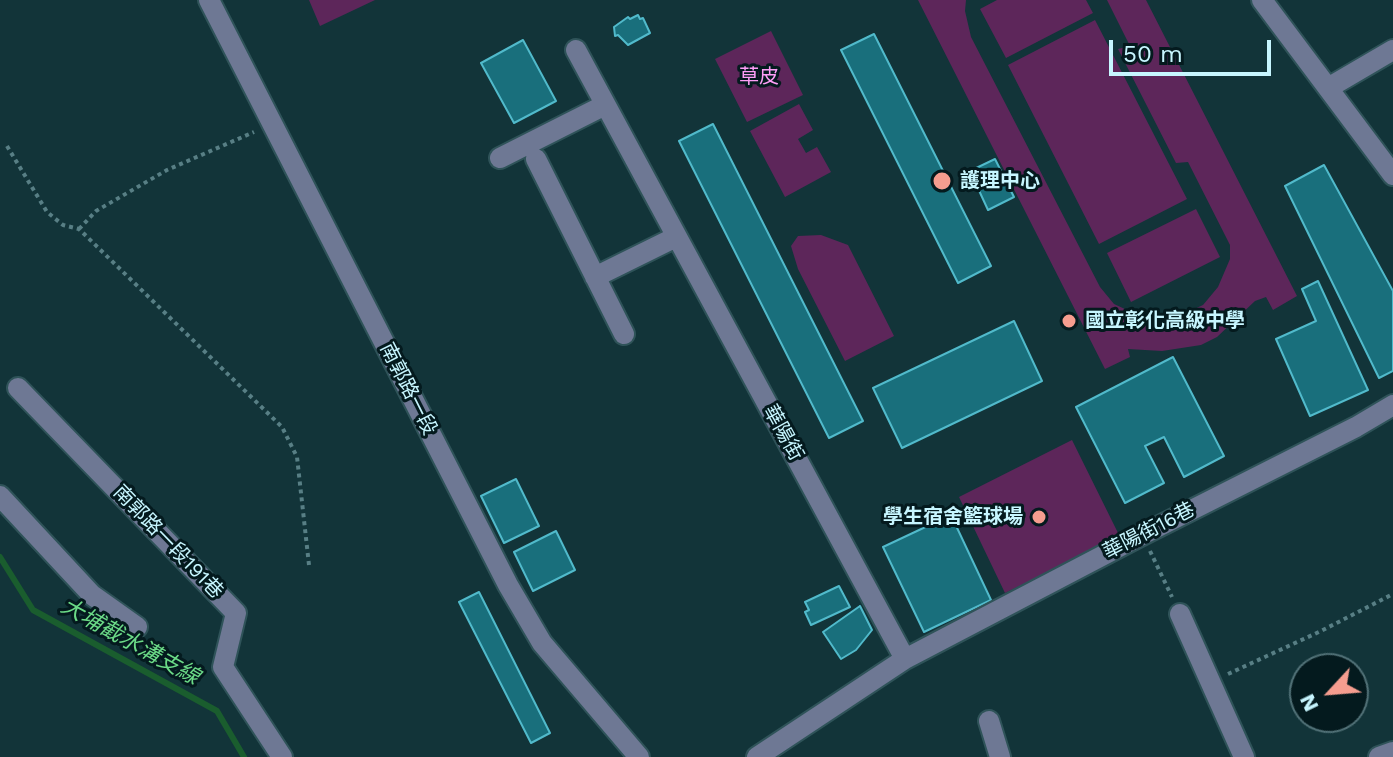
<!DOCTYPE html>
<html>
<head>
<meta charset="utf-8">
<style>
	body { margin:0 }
	#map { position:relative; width:1393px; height:757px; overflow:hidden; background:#123439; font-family:"Work Sans",sans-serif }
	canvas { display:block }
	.north { position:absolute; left:1289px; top:653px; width:80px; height:80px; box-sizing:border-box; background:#041a1e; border:2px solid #527278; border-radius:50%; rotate:244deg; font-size:22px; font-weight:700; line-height:32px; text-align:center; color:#c7f6ff }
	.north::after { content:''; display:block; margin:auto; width:28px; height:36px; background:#f59d8f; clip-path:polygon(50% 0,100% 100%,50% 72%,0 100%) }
	.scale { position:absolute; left:1109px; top:40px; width:162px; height:36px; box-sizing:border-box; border:4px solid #c7f6ff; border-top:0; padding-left:10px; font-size:24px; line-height:28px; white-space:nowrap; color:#c7f6ff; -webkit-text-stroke:6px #041a1e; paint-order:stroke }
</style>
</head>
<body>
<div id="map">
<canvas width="1393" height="757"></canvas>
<div class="north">N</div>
<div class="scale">50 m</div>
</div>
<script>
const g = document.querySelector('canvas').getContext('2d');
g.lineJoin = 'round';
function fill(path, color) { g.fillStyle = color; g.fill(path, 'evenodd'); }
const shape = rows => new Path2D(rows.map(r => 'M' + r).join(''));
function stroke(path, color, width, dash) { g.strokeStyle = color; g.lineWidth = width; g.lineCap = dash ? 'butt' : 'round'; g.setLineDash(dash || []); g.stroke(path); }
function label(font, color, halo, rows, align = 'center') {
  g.font = font + ' "Work Sans","Noto Sans TC",sans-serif'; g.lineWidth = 6; g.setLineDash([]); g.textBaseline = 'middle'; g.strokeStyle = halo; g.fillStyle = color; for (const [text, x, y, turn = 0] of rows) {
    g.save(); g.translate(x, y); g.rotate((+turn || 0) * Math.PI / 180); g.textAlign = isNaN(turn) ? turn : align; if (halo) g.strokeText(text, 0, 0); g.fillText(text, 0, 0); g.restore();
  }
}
fill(shape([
	[309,0,375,0,320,26],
	[918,0,966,0,965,11,971,37,1100,287,1114,304,1127,310,1156,316,1174,315,1188,312,1203,305,1218,287,1230,259,1230,245,1188,162,1176,163,1118,49,1130,46,1107,0,1146,0,1297,296,1273,310,1266,297,1255,301,1217,337,1201,345,1162,351,1128,349,1130,357,1105,369],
	[997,0,1086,0,1093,13,1006,58,980,9],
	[1095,20,1187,199,1099,244,1008,65],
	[771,31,803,95,747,122,715,59],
	[799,104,813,130,798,139,806,153,817,147,831,172,785,197,750,131],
	[1196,209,1220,257,1131,302,1107,253],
	[821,235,848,245,894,336,845,361,798,269,791,246,798,236],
	[1072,440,1120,537,1005,593,959,497]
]), '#5d265a');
stroke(shape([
	[0,557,33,610,217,711,244,757]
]), '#1a5d2e', 6);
const building = shape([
	[638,15,640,19,643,18,650,33,628,45,618,35,615,36,614,27,628,17,630,19,638,15],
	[874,34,991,266,958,283,841,50,874,34],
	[523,40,556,101,514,123,481,63,523,40],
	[713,124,863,421,829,438,679,141,713,124],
	[995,159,1014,197,988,210,970,171,995,159],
	[1324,165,1393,291,1393,371,1379,378,1285,186,1324,165],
	[1318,281,1368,390,1310,416,1276,339,1316,321,1302,289,1318,281],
	[1014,321,1042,381,902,448,873,388,1014,321],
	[1173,357,1224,456,1184,477,1164,437,1145,446,1164,483,1125,503,1076,407,1173,357],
	[516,479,539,526,504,543,481,496,516,479],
	[951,515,991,600,924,632,883,547,951,515],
	[556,531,575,570,533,591,514,552,556,531],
	[839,586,850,607,811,625,805,612,809,610,805,602,839,586],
	[479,592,550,733,531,743,459,602,479,592],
	[860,606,872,630,856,650,841,659,823,632,860,606]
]);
fill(building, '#196f7c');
stroke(building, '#51bacb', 2);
const minor = shape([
	[209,0,508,585,542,643,639,757],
	[1262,0,1393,175],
	[576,50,905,659,757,757],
	[1328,88,1393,50],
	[500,158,605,105],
	[536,159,624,334],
	[595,277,676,237],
	[18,388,236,613,223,667,282,757],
	[0,496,92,595,137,627],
	[1180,614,1244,757],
	[905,659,1142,535,1356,427,1393,405],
	[989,721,1000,757],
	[1379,757,1393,752]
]);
stroke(minor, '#2f5359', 24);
stroke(shape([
	[7,146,47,212,63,225,79,229,282,427,297,457,309,565],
	[79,229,96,211,167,170,254,132],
	[1150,551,1172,597],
	[1228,674,1321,631,1393,594]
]), '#587f85', 4, [4, 4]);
stroke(minor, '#6e7894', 20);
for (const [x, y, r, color] of [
	[942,181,10,"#f59d8f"],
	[1069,321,8,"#f59d8f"],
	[1039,517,8,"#f59d8f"]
]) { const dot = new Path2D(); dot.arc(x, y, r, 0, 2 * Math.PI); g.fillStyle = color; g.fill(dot); stroke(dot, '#041a1e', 3); }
label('20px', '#fd9ef6', '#041a1e', [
	["草皮",759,77]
]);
label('bold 20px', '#c7f6ff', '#041a1e', [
	["護理中心",960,181],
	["國立彰化高級中學",1085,321],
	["學生宿舍籃球場",1023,517,"right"]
], 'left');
label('20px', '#c7f6ff', '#041a1e', [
	["南郭路一段",408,389,63],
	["華陽街",783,433,61],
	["華陽街16巷",1149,531,-27],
	["南郭路一段191巷",168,542,46]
]);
label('italic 22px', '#6bda87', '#041a1e', [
	["大埔截水溝支線",130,642,29]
]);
</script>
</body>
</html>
